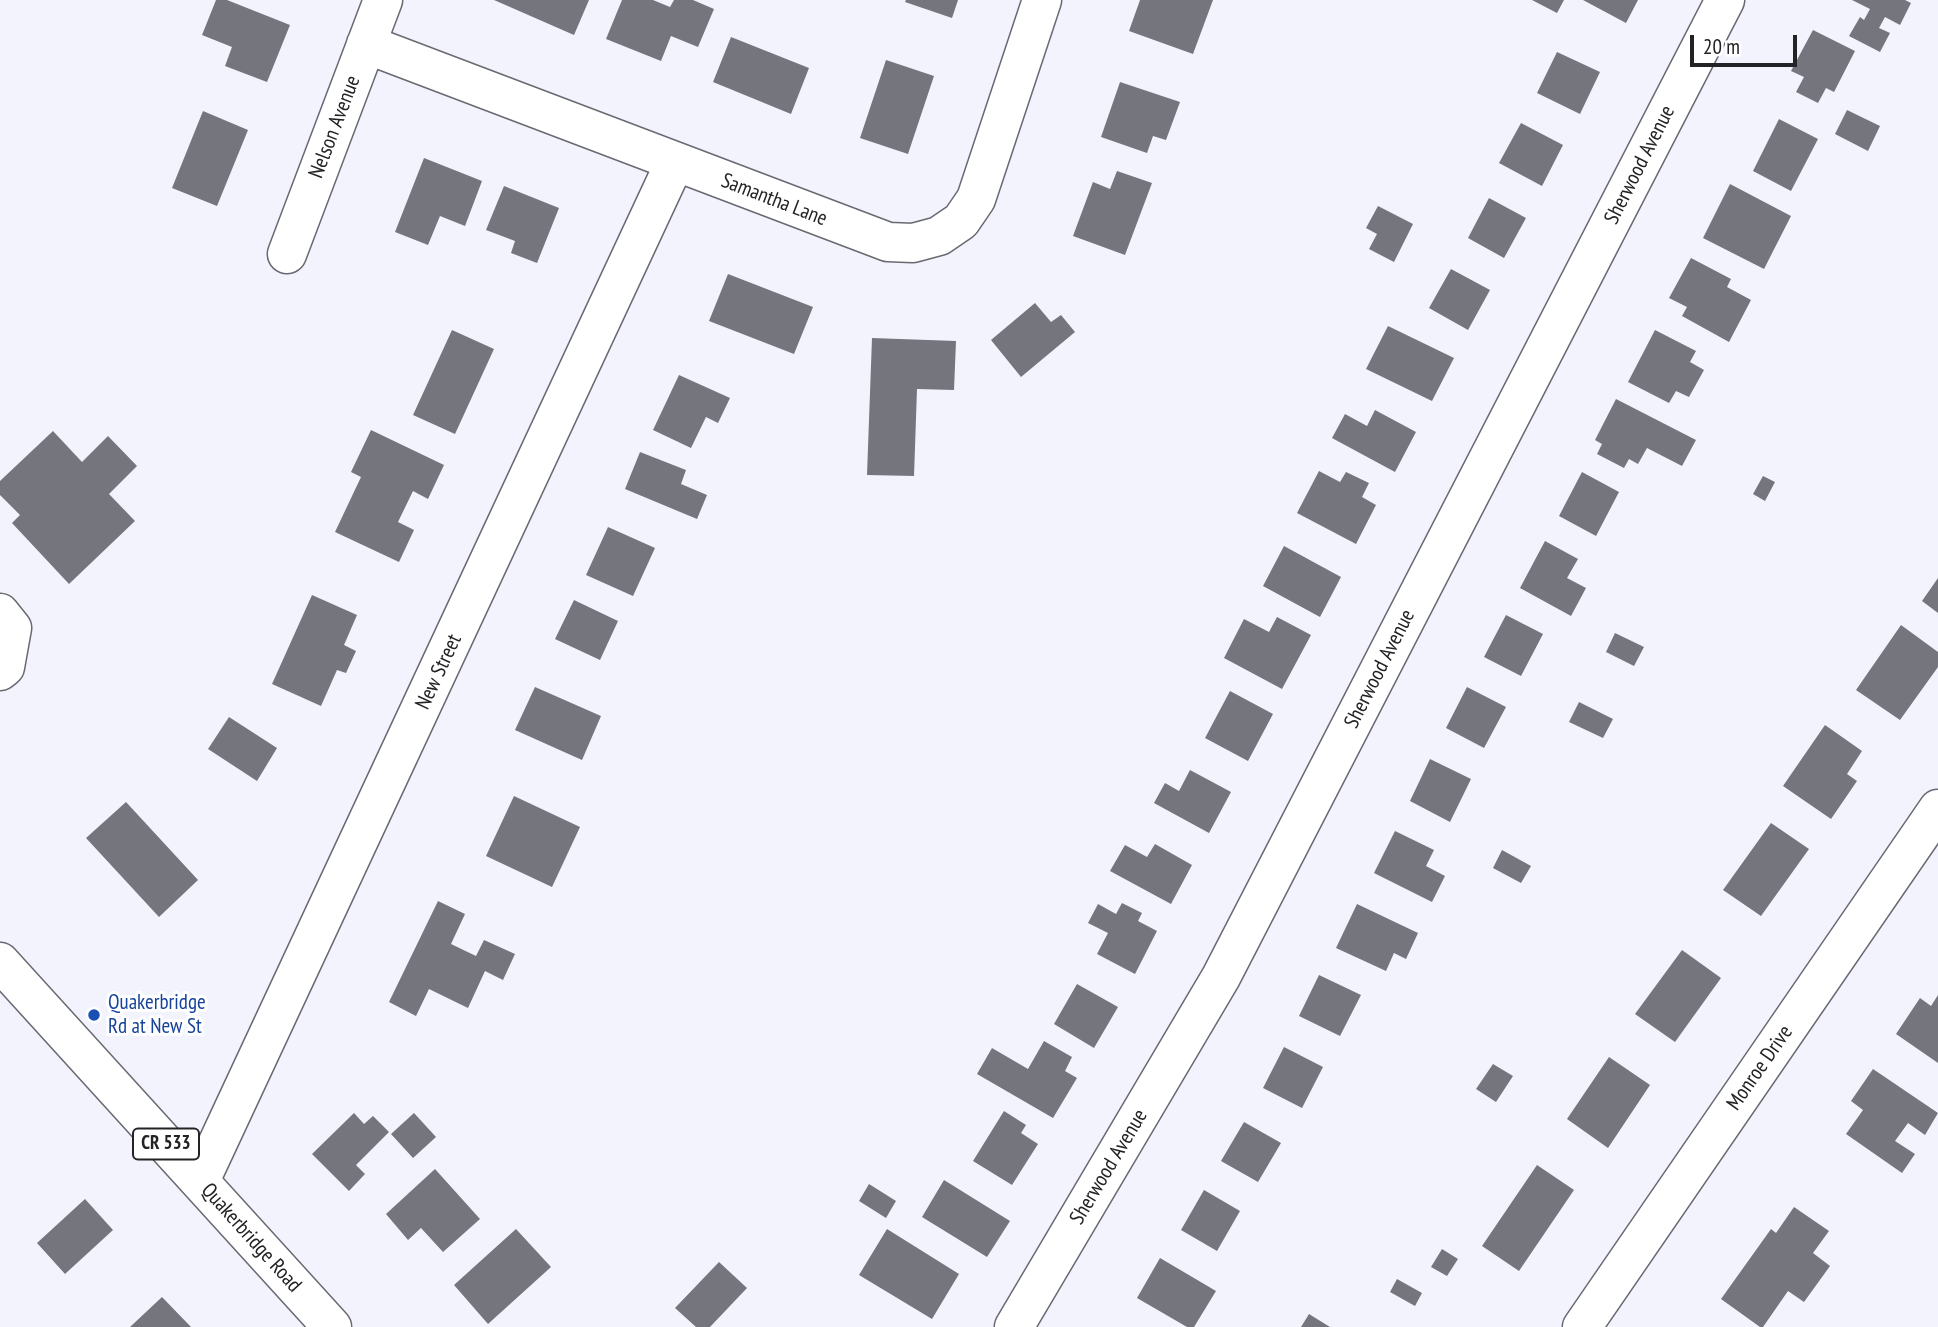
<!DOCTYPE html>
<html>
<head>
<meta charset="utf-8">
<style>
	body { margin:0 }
	#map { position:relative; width:1938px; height:1327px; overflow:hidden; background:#f2f3fd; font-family:"PT Sans Narrow",sans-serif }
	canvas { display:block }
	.scale { position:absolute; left:1690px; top:35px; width:107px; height:32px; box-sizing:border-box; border:4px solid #232326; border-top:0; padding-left:9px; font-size:21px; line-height:24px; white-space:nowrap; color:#232326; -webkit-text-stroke:5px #fff; paint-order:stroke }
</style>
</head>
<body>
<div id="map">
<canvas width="1938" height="1327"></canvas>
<div class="scale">20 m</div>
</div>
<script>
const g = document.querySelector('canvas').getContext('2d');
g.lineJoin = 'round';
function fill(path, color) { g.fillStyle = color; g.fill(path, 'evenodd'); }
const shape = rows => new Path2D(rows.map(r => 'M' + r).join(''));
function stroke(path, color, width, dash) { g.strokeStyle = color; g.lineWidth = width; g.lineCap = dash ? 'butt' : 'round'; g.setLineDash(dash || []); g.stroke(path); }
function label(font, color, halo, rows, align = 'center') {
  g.font = font + ' "PT Sans Narrow",sans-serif'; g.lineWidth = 6; g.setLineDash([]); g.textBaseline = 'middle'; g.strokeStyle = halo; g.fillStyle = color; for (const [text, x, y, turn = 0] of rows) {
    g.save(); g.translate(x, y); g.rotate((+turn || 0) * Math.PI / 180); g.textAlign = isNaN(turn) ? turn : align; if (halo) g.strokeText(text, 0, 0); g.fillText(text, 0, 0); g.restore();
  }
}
fill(shape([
	[216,0,227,0,290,25,267,82,225,66,232,47,202,35],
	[494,0,589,0,574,35],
	[622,0,653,0,670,7,674,0,693,0,714,9,698,47,671,36,661,61,606,39],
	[906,0,958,0,952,18,905,2],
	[1140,0,1213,0,1193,54,1129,31],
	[1532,0,1564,0,1557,13],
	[1583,0,1638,0,1626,23],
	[1852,0,1905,0,1911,3,1900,25,1885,17,1879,28,1890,33,1880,52,1849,36,1860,17,1864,20,1870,9],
	[1813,30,1855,51,1834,92,1826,88,1818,103,1796,92,1804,77,1791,71],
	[731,37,809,68,791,114,713,82],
	[1557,52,1600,72,1580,114,1537,93],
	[886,60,934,76,908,154,860,138],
	[1120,82,1180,102,1166,140,1153,136,1147,153,1101,137],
	[1847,110,1880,126,1868,151,1835,134],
	[203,111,248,130,217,206,172,188],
	[1779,119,1818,139,1791,191,1753,171],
	[1521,123,1563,145,1542,186,1499,163],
	[424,158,482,181,465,226,440,216,428,245,395,232],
	[1117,171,1152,183,1125,255,1073,236,1093,182,1110,189],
	[1730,184,1791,216,1764,269,1703,238],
	[504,186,559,208,537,263,511,253,515,241,486,230],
	[1489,198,1526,218,1504,258,1468,238],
	[1378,206,1413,224,1394,262,1369,249,1377,234,1366,228],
	[1691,258,1731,279,1727,287,1751,300,1729,342,1682,316,1687,307,1669,298],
	[1451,269,1490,290,1468,330,1429,308],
	[728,274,813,307,794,354,709,321],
	[1035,303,1051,322,1061,315,1075,332,1021,377,991,340],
	[1388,326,1454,358,1432,401,1366,369],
	[452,330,494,349,455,434,413,415],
	[1655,330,1696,351,1690,362,1704,370,1689,397,1676,391,1669,403,1628,382],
	[872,338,956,341,954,390,917,389,914,476,867,475],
	[679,375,730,398,718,423,706,417,691,448,653,430],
	[1616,399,1696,440,1682,466,1647,448,1638,464,1629,459,1624,468,1597,454,1602,444,1595,440],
	[1375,410,1416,432,1395,472,1332,438,1345,414,1367,426],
	[371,430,444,465,428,499,413,491,398,522,414,530,399,562,335,532,361,477,351,472],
	[53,431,82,462,108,436,137,466,109,494,135,521,69,584,12,523,20,515,0,495,0,481],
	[640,452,686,470,681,484,707,495,697,519,625,489],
	[1319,471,1340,482,1346,472,1369,483,1362,497,1376,505,1356,544,1297,513],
	[1582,472,1619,492,1596,536,1559,516],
	[1763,476,1775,482,1765,501,1753,494],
	[608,527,655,548,633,596,586,575],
	[1545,541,1578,559,1567,578,1586,588,1571,616,1520,588],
	[1284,546,1341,577,1320,617,1263,586],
	[1938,578,1938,613,1922,601],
	[312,595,357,615,344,645,356,651,346,673,337,670,321,706,272,684],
	[574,600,618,621,600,660,555,639],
	[1506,615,1543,634,1521,676,1484,657],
	[1277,617,1311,635,1282,689,1224,658,1244,619,1269,632],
	[1901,625,1938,652,1938,667,1900,720,1856,690],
	[1615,633,1644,647,1634,666,1606,652],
	[535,687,601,716,582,760,515,730],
	[1467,687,1506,707,1484,748,1446,728],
	[1230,691,1273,714,1248,761,1205,738],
	[1579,702,1613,719,1603,738,1569,722],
	[229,717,277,748,257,781,208,749],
	[1825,725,1862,751,1847,774,1857,781,1831,819,1783,786],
	[1430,759,1471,779,1450,822,1410,801],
	[1190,770,1231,792,1209,833,1154,803,1165,783,1179,791],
	[514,796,580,827,552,887,486,856],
	[126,802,198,880,159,917,86,838],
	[1771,823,1809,849,1761,916,1723,890],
	[1395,831,1434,850,1426,866,1445,876,1432,902,1374,873],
	[1155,844,1192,865,1171,904,1110,871,1125,845,1147,857],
	[1502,850,1531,866,1521,883,1493,868],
	[438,901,465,914,451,944,476,956,484,940,515,954,503,980,485,971,468,1008,429,989,416,1016,389,1002],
	[1122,903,1142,913,1138,921,1157,931,1135,974,1097,954,1108,933,1088,923,1098,904,1116,914],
	[1357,904,1418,933,1406,959,1394,953,1386,971,1336,948],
	[1682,950,1721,978,1675,1042,1635,1014],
	[1319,975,1361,995,1340,1036,1299,1016],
	[1077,984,1118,1007,1094,1048,1054,1024],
	[1938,995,1938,1063,1896,1034,1920,998,1931,1006],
	[1044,1041,1072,1057,1065,1071,1077,1078,1053,1118,977,1074,992,1048,1028,1069],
	[1284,1047,1323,1067,1302,1108,1263,1088],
	[1609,1057,1650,1085,1608,1148,1567,1119],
	[1493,1064,1513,1076,1496,1102,1476,1089],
	[1873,1069,1938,1113,1925,1135,1908,1123,1895,1141,1915,1154,1902,1173,1846,1134,1863,1110,1851,1101],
	[1004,1111,1026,1125,1021,1133,1038,1144,1012,1185,973,1161],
	[354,1113,364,1124,373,1116,389,1132,356,1165,365,1174,349,1191,312,1154],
	[414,1113,436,1137,413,1158,391,1134],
	[1244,1122,1281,1143,1258,1182,1221,1161],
	[1537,1165,1574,1190,1519,1271,1482,1246],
	[435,1169,480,1219,443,1252,421,1228,408,1240,386,1214],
	[944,1180,1010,1221,987,1257,922,1217],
	[869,1184,896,1201,886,1218,859,1201],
	[1204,1190,1240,1211,1217,1251,1181,1230],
	[85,1199,113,1230,65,1274,37,1243],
	[1794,1207,1829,1231,1813,1253,1830,1266,1804,1302,1788,1291,1763,1327,1760,1327,1721,1299,1771,1229,1776,1233],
	[516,1229,551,1267,488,1324,454,1285],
	[887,1229,959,1274,932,1319,859,1275],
	[1442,1249,1458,1259,1447,1276,1431,1267],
	[1160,1258,1216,1291,1194,1327,1187,1327,1137,1298],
	[719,1262,747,1288,710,1327,696,1327,675,1308],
	[1397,1279,1422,1293,1415,1306,1390,1292],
	[162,1297,191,1327,130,1327],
	[1309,1314,1330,1327,1301,1327]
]), '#74757d');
const minor = shape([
	[366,44,888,242,913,243,939,236,961,221,976,199,1042,0],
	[287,254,383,0],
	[0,613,12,628,5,667,0,671],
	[200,1181,675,162],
	[1014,1327,1221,977,1725,0],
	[1582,1327,1938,809]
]);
const major = shape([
	[0,962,332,1327]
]);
stroke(minor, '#686971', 41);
stroke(major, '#686971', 41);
stroke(minor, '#fff', 38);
stroke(major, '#fff', 38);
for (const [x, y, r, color] of [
	[94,1015,7,"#1a4fb4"]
]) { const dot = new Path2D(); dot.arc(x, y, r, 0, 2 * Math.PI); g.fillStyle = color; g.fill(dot); stroke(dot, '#fff', 2.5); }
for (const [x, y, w] of [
	[166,1144,66]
]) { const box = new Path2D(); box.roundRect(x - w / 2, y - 15.5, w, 31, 5); g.fillStyle = '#fff'; g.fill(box); stroke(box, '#232326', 2); }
label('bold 19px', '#232326', null, [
	["CR 533",166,1144]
]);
label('21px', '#232326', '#fff', [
	["Nelson Avenue",335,127,-69],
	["Sherwood Avenue",1640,165,-63],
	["Samantha Lane",774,200,21],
	["Sherwood Avenue",1380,669,-63],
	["New Street",439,672,-65],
	["Monroe Drive",1760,1068,-55],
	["Sherwood Avenue",1109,1167,-59],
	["Quakerbridge Road",251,1238,48]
]);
label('21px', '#164399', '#fff', [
	["Quakerbridge",108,1003],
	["Rd at New St",108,1027]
], 'left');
</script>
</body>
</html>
